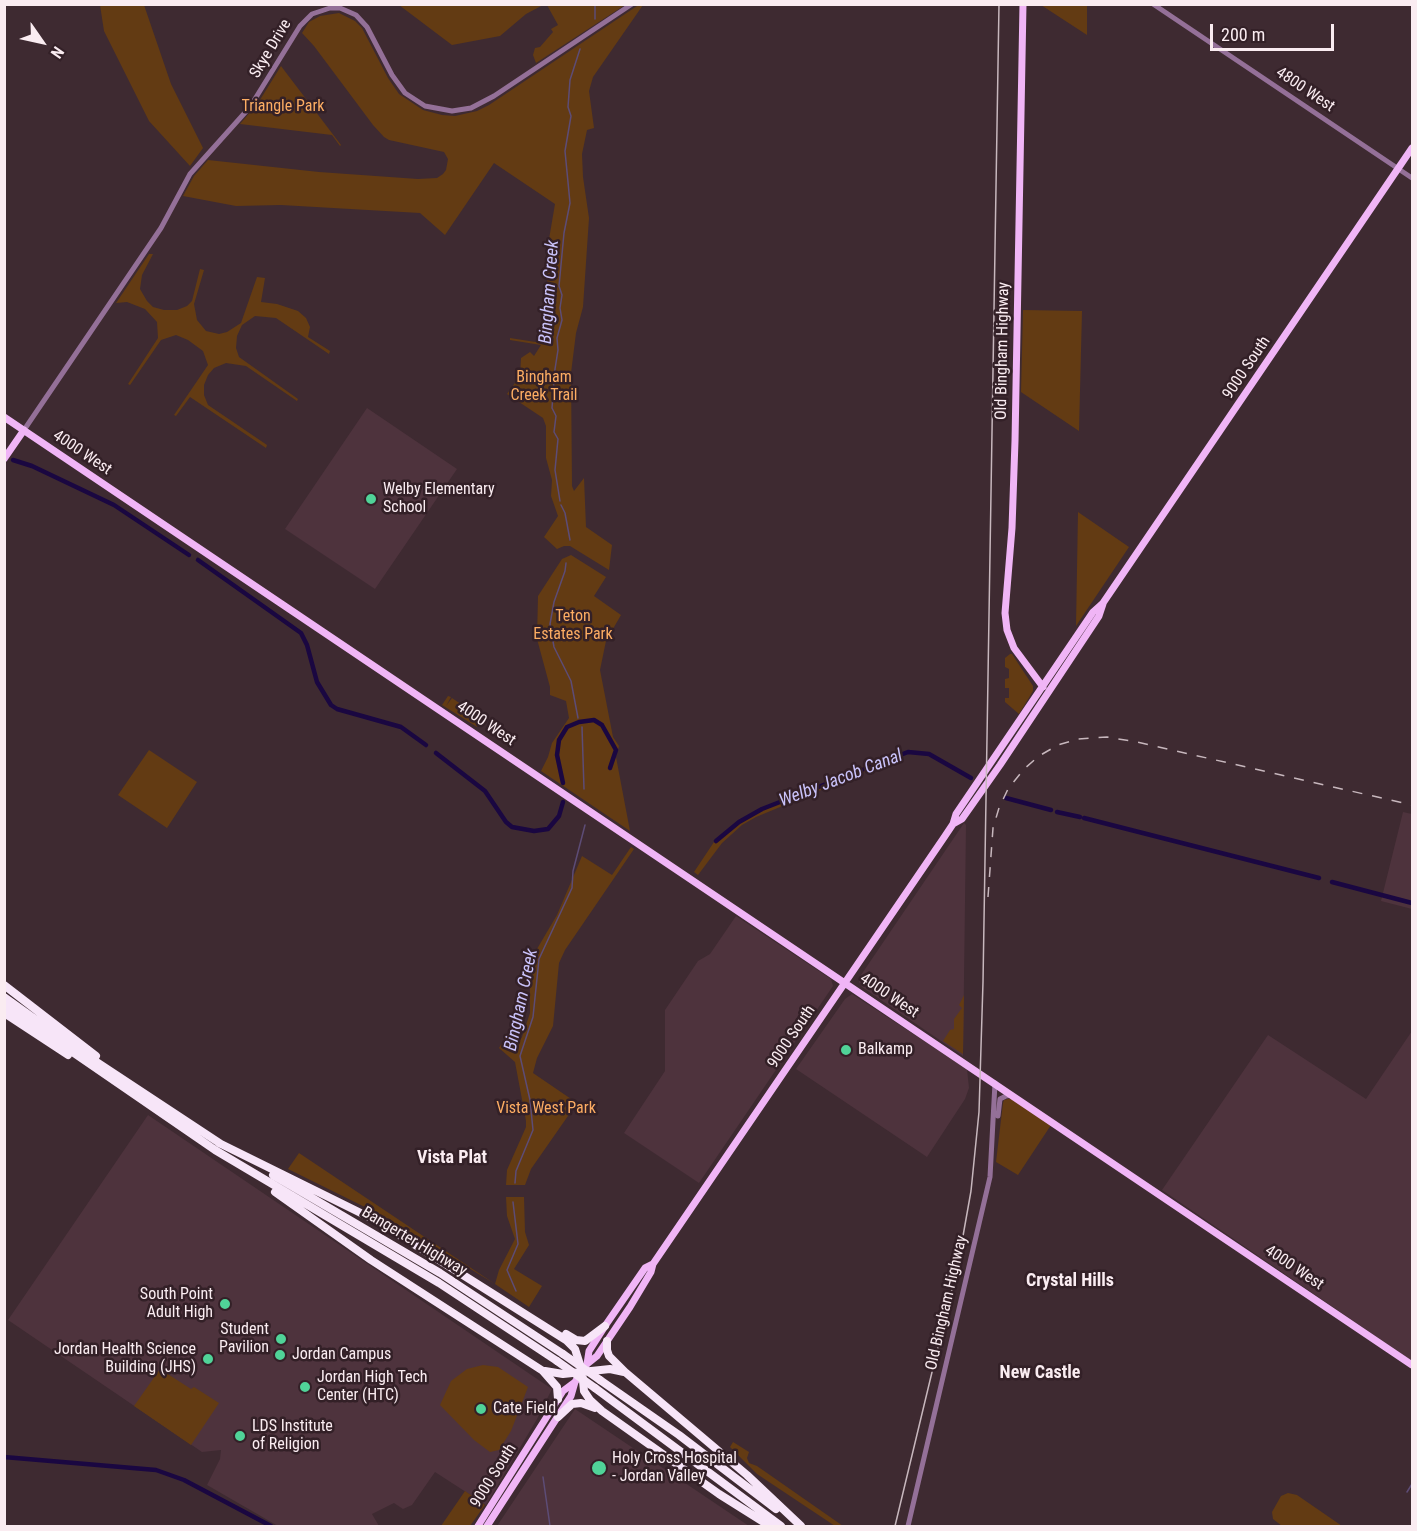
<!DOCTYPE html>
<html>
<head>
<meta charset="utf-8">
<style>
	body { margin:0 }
	#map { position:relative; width:1417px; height:1531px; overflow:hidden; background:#3e2a31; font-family:"Roboto Condensed",sans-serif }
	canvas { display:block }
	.frame { position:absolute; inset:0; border:6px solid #faecf1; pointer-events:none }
	.north { position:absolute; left:12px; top:12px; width:60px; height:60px; -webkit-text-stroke:4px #332027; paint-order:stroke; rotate:124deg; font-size:16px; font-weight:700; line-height:24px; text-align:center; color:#faecf1 }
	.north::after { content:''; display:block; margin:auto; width:21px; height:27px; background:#faecf1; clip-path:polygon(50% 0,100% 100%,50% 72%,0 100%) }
	.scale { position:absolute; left:1210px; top:24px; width:124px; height:27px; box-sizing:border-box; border:3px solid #faecf1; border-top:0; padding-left:8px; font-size:18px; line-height:21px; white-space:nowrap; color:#faecf1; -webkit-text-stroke:4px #332027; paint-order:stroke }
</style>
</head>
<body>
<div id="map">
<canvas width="1417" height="1531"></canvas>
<div class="frame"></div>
<div class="north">N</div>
<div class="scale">200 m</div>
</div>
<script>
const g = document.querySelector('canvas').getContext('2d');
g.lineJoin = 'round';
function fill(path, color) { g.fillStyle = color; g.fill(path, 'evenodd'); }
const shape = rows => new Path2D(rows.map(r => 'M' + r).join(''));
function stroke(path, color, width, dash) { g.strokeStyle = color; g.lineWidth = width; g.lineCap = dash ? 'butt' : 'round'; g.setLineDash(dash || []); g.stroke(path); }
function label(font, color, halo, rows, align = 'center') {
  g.font = font + ' "Roboto Condensed",sans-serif'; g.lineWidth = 5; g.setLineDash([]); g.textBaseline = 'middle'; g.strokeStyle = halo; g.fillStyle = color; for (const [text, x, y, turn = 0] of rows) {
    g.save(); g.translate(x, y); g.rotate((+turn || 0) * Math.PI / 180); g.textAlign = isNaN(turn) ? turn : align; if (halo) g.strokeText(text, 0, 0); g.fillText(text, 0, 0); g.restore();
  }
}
fill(shape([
	[367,408,457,469,375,589,285,529],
	[1403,812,1412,814,1412,909,1381,901],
	[964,823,966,825,963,1056,862,987,859,982,859,978],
	[736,916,831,979,833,986,699,1183,624,1133,665,1071,665,1010,698,961,710,954],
	[852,994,967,1069,969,1088,965,1099,927,1157,796,1069,845,999],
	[1412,1031,1412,1361,1162,1190,1268,1035,1366,1099],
	[148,1115,552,1389,537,1419,486,1505,435,1472,412,1505,403,1509,394,1503,372,1514,379,1526,278,1526,207,1485,220,1459,221,1450,202,1452,8,1320],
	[575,1409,749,1526,497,1526]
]), '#4e333d');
fill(shape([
	[640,4,643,5,593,77,589,91,594,128,587,130,582,154,583,177,589,218,583,307,576,333,571,373,572,486,574,491,584,478,586,527,612,545,609,570,570,546,564,546,557,549,544,537,558,516,551,496,552,480,546,458,546,426,543,418,507,394,520,376,521,358,530,352,534,356,541,345,510,340,510,338,542,343,546,337,548,245,555,204,494,163,445,235,420,213,281,205,236,206,183,196,194,176,208,160,319,172,418,179,437,178,443,174,446,170,448,159,444,152,389,140,384,137,373,125,314,46,302,33,309,22,320,16,339,13,355,21,362,28,388,78,399,94,423,110,442,115,455,116,477,111,489,105],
	[100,5,144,5,171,84,203,148,190,166,149,121,104,31],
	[399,5,543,5,526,14,500,36,452,45],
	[547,5,625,5,536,63,533,55,535,48,540,47,553,32,551,29,558,25],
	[1041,5,1087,5,1087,35],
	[281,66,341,145,340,146,332,135,240,124,258,103],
	[149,254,153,254,142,275,140,289,147,301,153,307,164,310,177,310,187,306,192,301,200,269,204,270,194,304,197,320,206,331,219,334,227,332,241,323,257,277,265,278,261,302,277,304,298,311,306,318,310,327,308,337,330,351,329,354,276,318,255,316,242,325,237,336,236,348,239,357,298,399,297,401,246,366,226,363,214,368,208,375,204,385,204,395,208,405,267,445,266,448,190,397,176,416,174,415,208,365,203,351,188,340,176,335,161,340,130,385,128,384,158,338,157,322,145,309,127,302,116,303],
	[1023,310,1082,311,1079,431,1021,392],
	[1078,512,1129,547,1076,626],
	[571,555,606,577,594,596,621,615,606,641,600,670,613,737,619,746,616,757,630,831,541,771,548,757,552,743,569,718,566,701,550,695,550,687,537,639,538,596,562,559],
	[1010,654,1012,654,1033,686,1033,691,1019,714,1005,702,1005,698,1009,698,1009,688,1005,688,1005,679,1009,678,1009,669,1005,667,1005,658],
	[448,696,451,697,446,706,452,698,474,713,470,722,476,714,483,718,477,727,442,705],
	[149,750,197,782,167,828,118,795],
	[872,763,867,771,756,817,742,825,722,843,698,875,694,872,716,839,739,821,753,812],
	[631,847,634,849,565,950,559,963,553,1026,537,1058,533,1073,577,1103,531,1169,525,1185,506,1185,507,1170,526,1127,526,1121,515,1062,499,1048,508,1033,520,1040,522,1037,530,1013,530,982,534,954,557,915,582,856,612,875],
	[964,995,963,1054,943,1041,950,1030,954,1029,954,1019,962,1008,959,1005],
	[1008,1099,1012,1099,1051,1125,1018,1175,996,1162,1003,1103,1004,1100],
	[299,1153,495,1284,499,1270,515,1239,507,1216,506,1197,524,1197,525,1232,529,1245,514,1269,542,1286,529,1307,495,1284,387,1218,288,1169],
	[483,1365,498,1367,528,1387,511,1431,499,1450,490,1452,474,1440,440,1405,451,1381,467,1369],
	[160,1369,191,1389,194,1387,219,1403,191,1445,134,1406],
	[733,1442,749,1452,747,1458,749,1463,757,1466,843,1526,835,1526,757,1474,730,1447],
	[465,1491,485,1505,470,1526,441,1526],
	[1288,1493,1297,1495,1342,1526,1282,1526,1273,1519,1272,1512,1281,1496]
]), '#633b13');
stroke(shape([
	[595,4,595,19],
	[560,501,555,470,558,439,554,432,556,416,552,408,555,369,558,350,557,338,562,320,560,308,562,295,559,286,564,233,570,203,565,151,571,116,568,107,570,80,580,49],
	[561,505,565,513,570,540],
	[566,563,565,571,554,602,550,624,554,647,571,681,578,718],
	[582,727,584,789],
	[515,1183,516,1171,533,1130,530,1100,520,1056,533,1017,539,959,572,888,573,871,585,825],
	[513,1202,518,1244,507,1270,516,1291],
	[543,1477,550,1526],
	[1407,1492,1412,1484]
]), '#5d4c76', 1.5);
stroke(shape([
	[13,460,32,466,114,505,189,555],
	[198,560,301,633,307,645,317,682,331,705,337,709,401,727,426,745],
	[436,753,485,791,506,822,512,827,534,831,548,829,559,816,563,802],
	[563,783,557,755,559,740,567,727,579,722,594,720,602,725,616,750,610,768],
	[1006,798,1051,810],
	[1057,812,1080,817],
	[1084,818,1319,878],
	[716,841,739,822,762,809,908,752,929,754,971,778],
	[1332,882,1412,903],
	[4,1457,156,1470,184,1480,271,1526]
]), '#1a0741', 4.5);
stroke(shape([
	[1153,4,1412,178],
	[24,430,161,228,190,174,250,107,300,26,312,14,330,8,340,8,356,15,367,27,392,75,405,93,425,106,452,111,471,108,494,96,632,4],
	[998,1116,1000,1099,1006,1096,1012,1095],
	[908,1526,990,1177,995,1083]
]), '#947098', 5);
stroke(shape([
	[1023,4,1015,441,1012,528,1005,613,1007,630,1014,648,1043,687],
	[4,417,1412,1365],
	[4,459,24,430],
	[953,824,962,819,1000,765,1099,616,1103,604],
	[587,1364,589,1351,605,1326,645,1268,653,1264],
	[478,1526,558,1399,563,1391,575,1382],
	[487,1526,571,1396,575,1382,587,1364,597,1356,630,1307,651,1272,653,1264,945,836,953,824,956,814,1093,612,1103,603,1412,148]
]), '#f0b5f6', 7);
stroke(shape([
	[4,985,96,1056],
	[4,997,74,1047,221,1144],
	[4,1005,215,1150,439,1283,557,1361],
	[4,1013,68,1055],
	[219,1143,379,1222,566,1340,575,1349,582,1371,584,1391,590,1400,602,1411,719,1494,770,1526],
	[273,1175,440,1273,563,1354],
	[275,1192,371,1260,543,1371,557,1387,558,1399],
	[566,1334,576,1340,585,1341,605,1326],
	[607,1341,607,1350,609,1356,625,1372,747,1475,801,1526],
	[545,1371,563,1374,610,1369,624,1372],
	[600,1380,679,1435,776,1509],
	[595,1388,781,1526],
	[558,1417,572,1404,581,1403,595,1408]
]), '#f7e5f8', 8);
stroke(shape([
	[895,1526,958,1264,971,1191,979,1112,983,982,999,4]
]), '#c7b7bd', 1.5);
stroke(shape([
	[988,897,993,828,999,808,1008,789,1024,769,1039,756,1058,745,1078,739,1107,737,1137,742,1412,805]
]), '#c7b7bd', 1.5, [10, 10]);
stroke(shape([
	[563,1354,600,1380],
	[557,1361,595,1388]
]), '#f7e5f8', 8);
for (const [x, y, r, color] of [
	[371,499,6,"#50d398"],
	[846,1050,6,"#50d398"],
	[225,1304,6,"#50d398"],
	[281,1339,6,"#50d398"],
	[280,1355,6,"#50d398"],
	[208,1359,6,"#50d398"],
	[305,1387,6,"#50d398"],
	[481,1409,6,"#50d398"],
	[240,1436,6,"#50d398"],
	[599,1468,8,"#50d398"]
]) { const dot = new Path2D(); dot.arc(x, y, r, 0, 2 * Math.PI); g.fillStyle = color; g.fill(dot); stroke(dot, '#332027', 2); }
label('16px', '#faecf1', '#332027', [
	["Skye Drive",271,49,-59],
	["4800 West",1305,90,34],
	["Old Bingham Highway",1003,351,-89],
	["9000 South",1247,368,-56],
	["4000 West",82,453,34],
	["4000 West",486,724,34],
	["4000 West",889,996,34],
	["9000 South",792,1037,-56],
	["Bangerter Highway",414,1242,31],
	["4000 West",1294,1268,34],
	["Old Bingham Highway",947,1303,-77],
	["9000 South",494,1476,-58]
]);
label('16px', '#fdad63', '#332027', [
	["Triangle Park",283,107],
	["Bingham",544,378],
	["Creek Trail",544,396],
	["Teton",573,617],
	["Estates Park",573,635],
	["Vista West Park",546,1109]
]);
label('16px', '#faecf1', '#332027', [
	["Welby Elementary",383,490],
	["School",383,508],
	["Balkamp",858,1050],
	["South Point",213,1295,"right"],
	["Adult High",213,1313,"right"],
	["Student",269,1330,"right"],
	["Pavilion",269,1348,"right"],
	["Jordan Health Science",196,1350,"right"],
	["Building (JHS)",196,1368,"right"],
	["Jordan Campus",292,1355],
	["Jordan High Tech",317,1378],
	["Center (HTC)",317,1396],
	["Cate Field",493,1409],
	["LDS Institute",252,1427],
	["of Religion",252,1445],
	["Holy Cross Hospital",612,1459],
	["- Jordan Valley",612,1477]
], 'left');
label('italic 18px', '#cac3fb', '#332027', [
	["Bingham Creek",550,292,-86],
	["Welby Jacob Canal",841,779,-21],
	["Bingham Creek",522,1000,-78]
]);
label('bold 18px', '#faecf1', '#332027', [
	["Vista Plat",452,1158],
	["Crystal Hills",1070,1281],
	["New Castle",1040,1373]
]);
</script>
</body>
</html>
